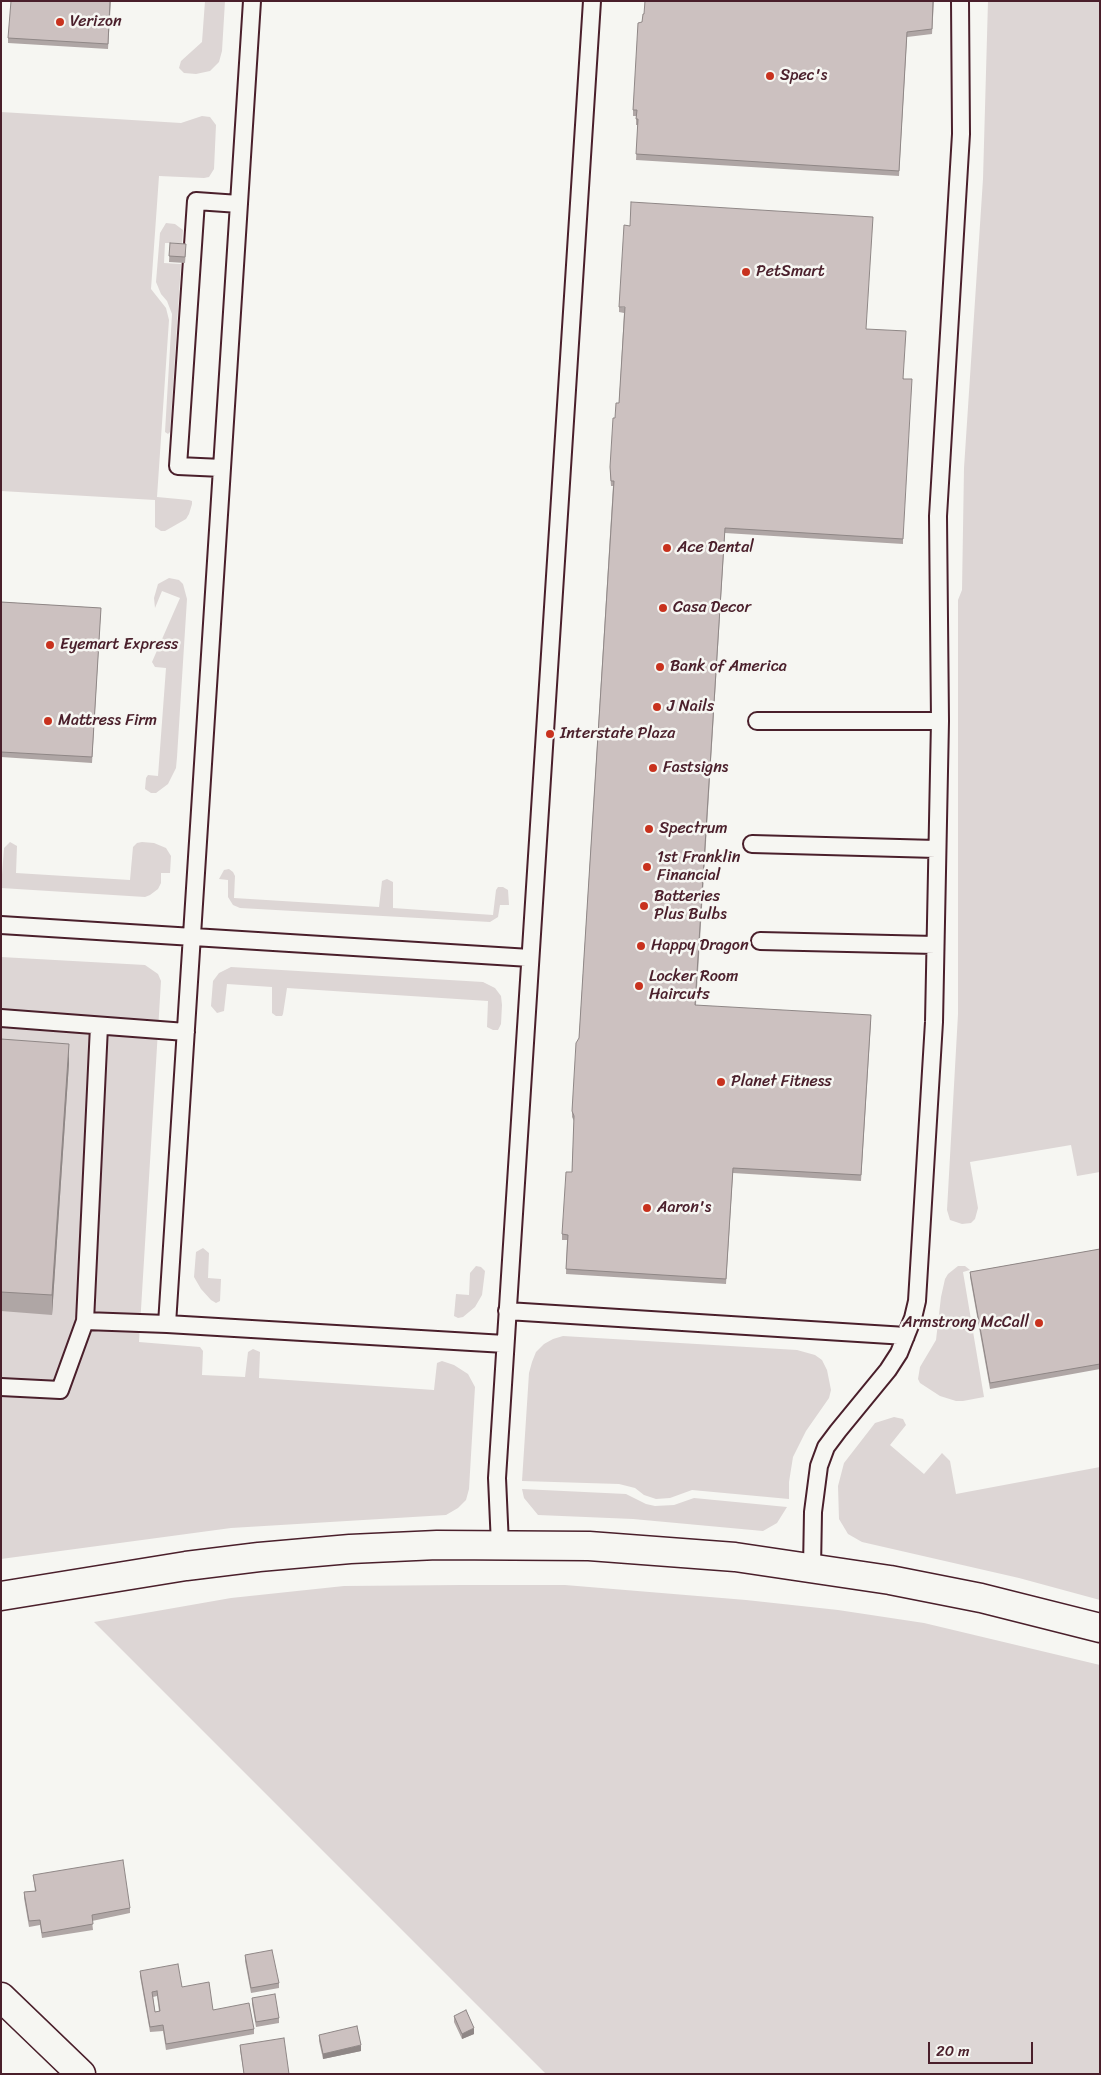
<!DOCTYPE html>
<html>
<head>
<meta charset="utf-8">
<style>
	body { margin:0 }
	#map { position:relative; width:1101px; height:2075px; overflow:hidden; background:#f6f6f2; font-family:Sriracha,sans-serif }
	canvas { display:block }
	.frame { position:absolute; inset:0; border:2px solid #4a1f2b; pointer-events:none }
	.scale { position:absolute; left:928px; top:2042px; width:105px; height:22px; box-sizing:border-box; border:2px solid #4a1f2b; border-top:0; padding-left:6px; font-size:15px; line-height:18px; white-space:nowrap; color:#4a1f2b; -webkit-text-stroke:4px #f6f6f2; paint-order:stroke }
</style>
</head>
<body>
<div id="map">
<canvas width="1101" height="2075"></canvas>
<div class="frame"></div>
<div class="scale">20 m</div>
</div>
<script>
const g = document.querySelector('canvas').getContext('2d');
g.lineJoin = 'round';
function fill(path, color) { g.fillStyle = color; g.fill(path, 'evenodd'); }
const shape = rows => new Path2D(rows.map(r => 'M' + r).join(''));
function stroke(path, color, width, dash) { g.strokeStyle = color; g.lineWidth = width; g.lineCap = dash ? 'butt' : 'round'; g.setLineDash(dash || []); g.stroke(path); }
function label(font, color, halo, rows, align = 'center') {
  g.font = font + ' Sriracha,sans-serif'; g.lineWidth = 5; g.setLineDash([]); g.textBaseline = 'middle'; g.strokeStyle = halo; g.fillStyle = color; for (const [text, x, y, turn = 0] of rows) {
    g.save(); g.translate(x, y); g.rotate((+turn || 0) * Math.PI / 180); g.textAlign = isNaN(turn) ? turn : align; if (halo) g.strokeText(text, 0, 0); g.fillText(text, 0, 0); g.restore();
  }
}
fill(shape([
	[205,1,225,1,222,51,219,62,210,71,196,74,184,73,179,68,181,61,202,42],
	[988,1,1100,1,1100,1172,1077,1176,1071,1145,970,1162,978,1208,975,1219,971,1223,962,1224,950,1220,947,1210,958,1014,958,600,962,590,964,468,983,179],
	[1,112,181,123,202,116,210,117,216,125,214,169,209,177,204,178,159,176,151,289,166,308,169,320,157,497,189,500,192,501,192,504,189,514,186,519,165,531,161,531,155,527,155,500,1,491],
	[166,223,175,224,183,230,182,243,165,243,164,263,181,264,170,432,168,434,165,432,172,314,167,301,161,294,156,282,160,233],
	[169,578,179,580,183,584,187,599,177,757,176,768,168,784,156,793,151,793,145,789,146,778,148,775,158,776,166,668,155,667,152,662,180,598,162,591,155,608,154,598,158,584],
	[10,842,17,846,16,873,130,880,133,847,137,843,142,842,154,843,166,848,171,856,170,873,161,873,161,883,158,889,150,895,145,897,1,888,4,848],
	[229,869,233,872,235,876,234,898,379,907,382,881,387,879,393,882,393,908,493,915,496,890,498,887,503,887,508,890,509,905,500,905,498,917,490,922,240,908,233,905,228,897,228,880,219,879,224,870],
	[1,957,145,965,158,974,161,981,139,1342,200,1347,203,1351,202,1375,245,1377,248,1352,253,1349,260,1352,259,1378,434,1390,437,1363,442,1361,454,1365,468,1374,475,1387,469,1489,466,1500,458,1508,446,1515,231,1528,1,1559],
	[231,967,483,982,495,988,501,996,502,1005,501,1024,498,1030,493,1030,487,1027,488,1001,287,988,283,1014,282,1016,276,1016,272,1013,272,987,227,984,224,1011,217,1013,211,1006,213,981,219,973],
	[203,1248,209,1253,208,1278,221,1279,220,1301,216,1303,211,1300,201,1289,194,1277,196,1252],
	[476,1266,481,1267,485,1271,482,1295,475,1307,463,1317,458,1318,454,1316,456,1294,469,1295,470,1273],
	[958,1266,965,1266,970,1270,963,1272,984,1397,963,1401,956,1401,940,1396,920,1383,918,1379,920,1367,936,1340,941,1297,945,1279,948,1274],
	[563,1336,797,1350,815,1355,822,1360,827,1370,831,1390,829,1398,806,1431,793,1457,789,1482,789,1499,692,1490,670,1498,656,1499,644,1495,635,1488,619,1484,522,1481,529,1373,532,1362,536,1352,544,1344,553,1339],
	[894,1417,903,1419,906,1425,890,1445,924,1474,942,1453,950,1461,956,1494,1100,1467,1100,1600,1019,1578,862,1542,848,1534,839,1519,838,1486,844,1463,875,1423],
	[522,1489,626,1494,646,1504,655,1506,674,1505,694,1498,787,1507,777,1523,763,1531,633,1519,538,1515,524,1498],
	[461,1585,565,1585,746,1600,838,1610,924,1623,1100,1665,1100,2074,546,2074,94,1622,231,1598,344,1586]
]), '#ddd6d5');
const lane = shape([
	[252,1,167,1324,505,1344],
	[222,468,178,466,196,201,239,204],
	[757,721,940,721],
	[752,844,936,849],
	[1,925,530,958],
	[760,941,935,945],
	[1,1018,186,1032],
	[507,1311,906,1336],
	[85,1321,99,1026],
	[1,1387,60,1390,85,1321,167,1324],
	[500,1545,497,1478,592,1],
	[812,1568,813,1512,819,1466,826,1447,838,1431,888,1370,899,1353,913,1318,917,1301,934,1022,940,721,938,516,961,134,960,1]
]);
const street = shape([
	[1,1997,81,2074]
]);
const secondary = shape([
	[1,1596,186,1566,259,1557,350,1549,437,1545,589,1546,735,1557,890,1580,981,1598,1100,1628]
]);
stroke(lane, '#4a1f2b', 20);
stroke(street, '#4a1f2b', 31);
stroke(secondary, '#4a1f2b', 31);
stroke(lane, '#f6f6f2', 16);
stroke(street, '#f6f6f2', 28);
stroke(secondary, '#f6f6f2', 28);
fill(shape([
	[111,1,108,49,8,43,8,38],
	[934,1,932,34,907,37,899,176,636,160,638,125,636,125,636,116,633,116,633,110,642,22,644,14],
	[170,243,186,250,185,263,169,262],
	[619,307,866,329,904,379,903,544,725,533,696,1005,871,1021,861,1181,733,1173,726,1284,566,1274,567,1240,562,1240,562,1234,572,1172,574,1121,572,1117,572,1111,579,1038,613,486,611,486,610,472,619,403,624,313,619,312],
	[1,602,101,608,92,763,1,757],
	[1,1039,69,1063,52,1315,1,1311],
	[1100,1249,1100,1369,990,1389,970,1277,970,1272],
	[33,1875,130,1908,130,1913,92,1921,93,1930,42,1938,40,1925,29,1927,24,1898,24,1892,35,1891],
	[245,1955,279,1983,279,1988,251,1993,245,1961],
	[140,1971,182,1987,213,2010,254,2029,254,2034,166,2050,163,2031,150,2032,140,1976],
	[157,1996,159,2011,155,2012,153,1997],
	[252,1998,279,2018,279,2023,256,2027,252,2004],
	[454,2016,474,2034,462,2039,454,2022],
	[319,2035,361,2051,323,2059,319,2041],
	[240,2045,289,2074,244,2074,240,2050]
]), '#afa6a5');
fill(shape([
	[69,1044,69,1063,52,1315,52,1295],
	[474,2028,474,2034,462,2039,462,2034],
	[361,2045,361,2051,323,2059,323,2054]
]), '#8f8786');
const building = shape([
	[11,1,110,1,108,44,8,38,11,1],
	[645,1,933,1,932,29,907,32,899,171,636,154,638,119,636,119,637,110,633,110,638,23,642,22,643,14,644,14,645,1],
	[631,202,873,217,866,329,906,331,903,379,912,379,903,539,725,528,695,1005,871,1015,861,1175,733,1168,726,1279,566,1269,568,1235,562,1234,566,1172,572,1172,574,1116,572,1111,576,1043,579,1038,584,957,614,481,611,481,610,467,613,418,615,418,616,403,619,403,625,307,619,307,624,225,630,226,631,202],
	[170,243,186,244,185,257,169,256,170,243],
	[1,602,101,608,92,757,1,752,1,602],
	[1,1039,69,1044,52,1295,1,1292,1,1039],
	[1100,1249,1100,1364,990,1383,970,1272,1100,1249],
	[123,1860,130,1908,92,1915,93,1924,42,1933,40,1920,29,1921,24,1892,36,1891,33,1875,123,1860],
	[272,1950,279,1983,251,1988,245,1955,272,1950],
	[178,1964,182,1987,209,1982,213,2010,249,2003,254,2029,166,2044,163,2025,150,2027,140,1971,178,1964],
	[157,1991,160,2011,155,2012,152,1992,157,1991],
	[275,1994,279,2018,256,2022,252,1998,275,1994],
	[466,2010,474,2028,462,2034,454,2016,466,2010],
	[357,2026,361,2045,323,2054,319,2035,357,2026],
	[284,2038,289,2074,244,2074,240,2045,284,2038]
]);
fill(building, '#ccc1c0');
stroke(building, '#8f8786', 1);
for (const [x, y, r, color] of [
	[60,22,5,"#c8321e"],
	[770,76,5,"#c8321e"],
	[746,272,5,"#c8321e"],
	[667,548,5,"#c8321e"],
	[663,608,5,"#c8321e"],
	[50,645,5,"#c8321e"],
	[660,667,5,"#c8321e"],
	[657,707,5,"#c8321e"],
	[48,721,5,"#c8321e"],
	[550,734,5,"#c8321e"],
	[653,768,5,"#c8321e"],
	[649,829,5,"#c8321e"],
	[647,867,5,"#c8321e"],
	[644,906,5,"#c8321e"],
	[641,946,5,"#c8321e"],
	[639,986,5,"#c8321e"],
	[721,1082,5,"#c8321e"],
	[647,1208,5,"#c8321e"],
	[1039,1323,5,"#c8321e"]
]) { const dot = new Path2D(); dot.arc(x, y, r, 0, 2 * Math.PI); g.fillStyle = color; g.fill(dot); stroke(dot, '#f6f6f2', 2); }
label('16px', '#4a1f2b', '#f6f6f2', [
	["Verizon",70,22],
	["Spec's",780,76],
	["PetSmart",756,272],
	["Ace Dental",677,548],
	["Casa Decor",673,608],
	["Eyemart Express",60,645],
	["Bank of America",670,667],
	["J Nails",667,707],
	["Mattress Firm",58,721],
	["Interstate Plaza",560,734],
	["Fastsigns",663,768],
	["Spectrum",659,829],
	["1st Franklin",657,858],
	["Financial",657,876],
	["Batteries",654,897],
	["Plus Bulbs",654,915],
	["Happy Dragon",651,946],
	["Locker Room",649,977],
	["Haircuts",649,995],
	["Planet Fitness",731,1082],
	["Aaron's",657,1208],
	["Armstrong McCall",1029,1323,"right"]
], 'left');
</script>
</body>
</html>
